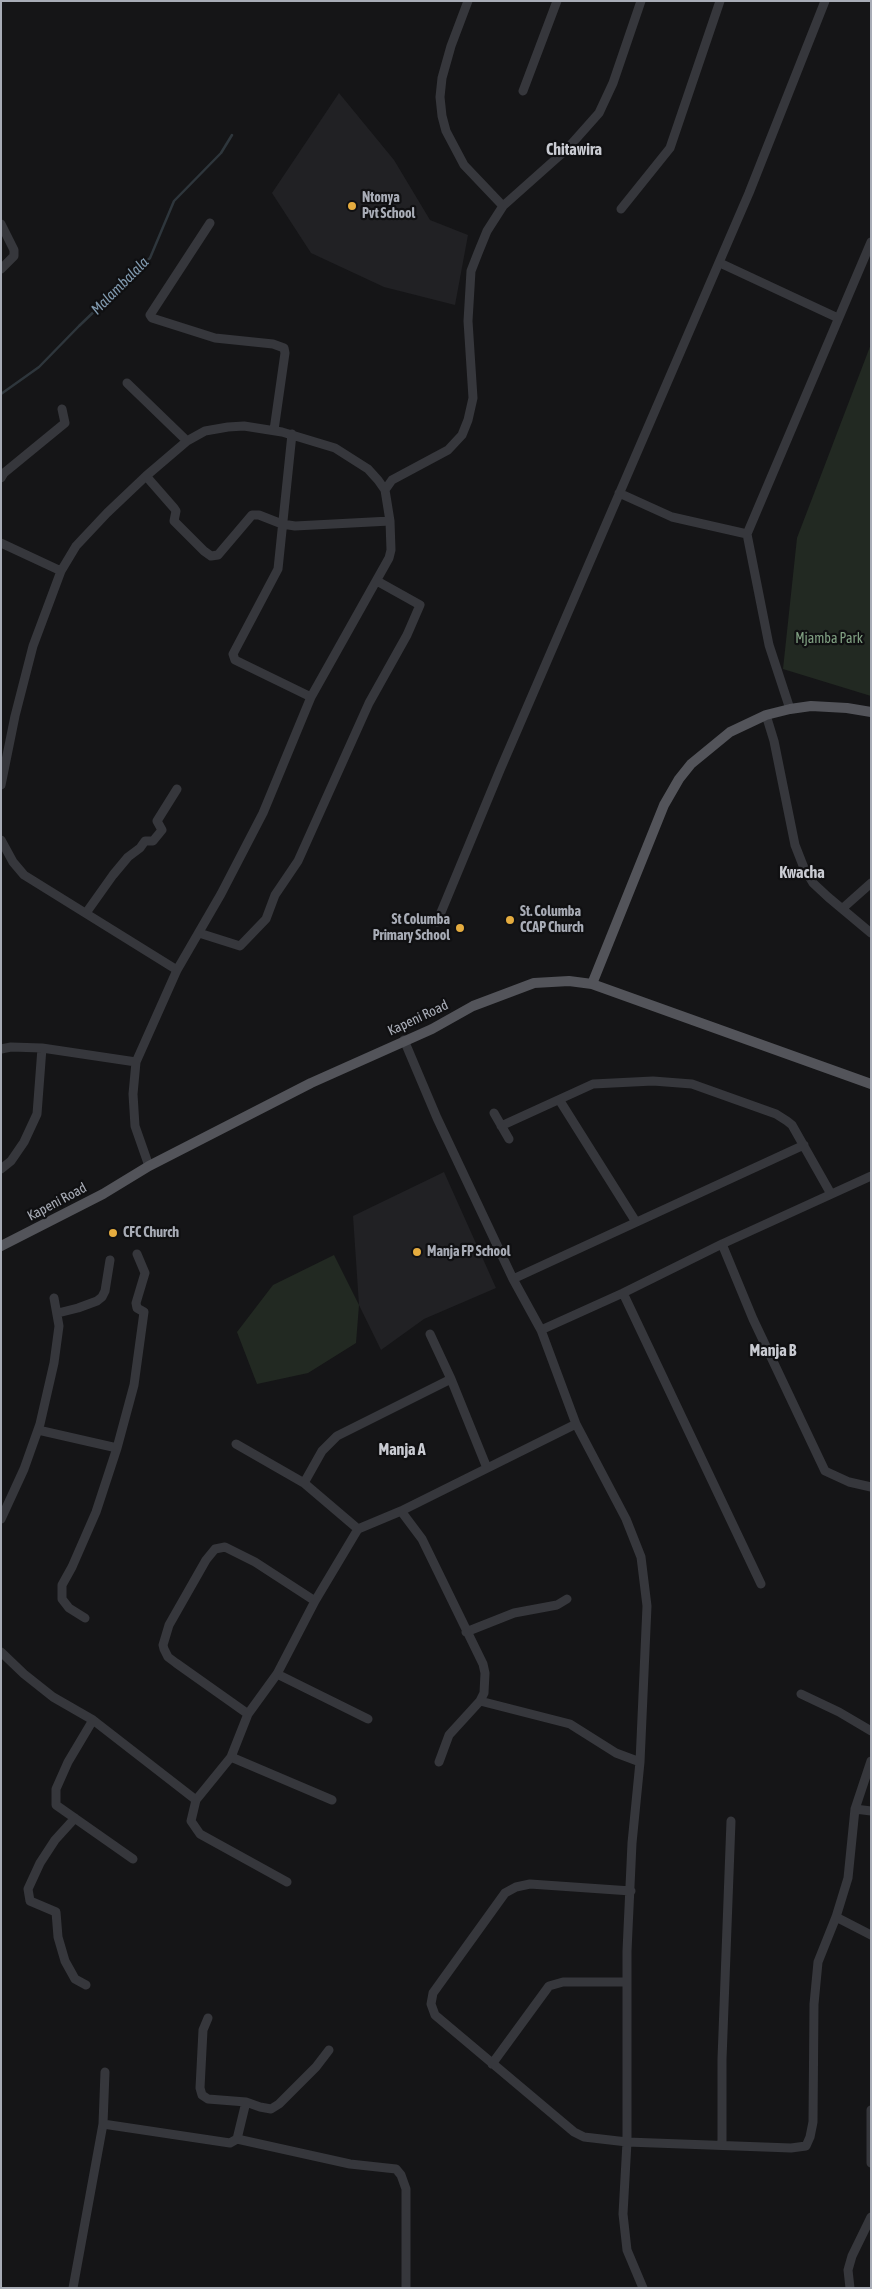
<!DOCTYPE html>
<html>
<head>
<meta charset="utf-8">
<style>
	body { margin:0 }
	#map { position:relative; width:872px; height:2289px; overflow:hidden; background:#151517; font-family:"Asap Condensed",sans-serif }
	canvas { display:block }
	.frame { position:absolute; inset:0; border:2px solid #a8acb6; pointer-events:none }
</style>
</head>
<body>
<div id="map">
<canvas width="872" height="2289"></canvas>
<div class="frame"></div>
</div>
<script>
const g = document.querySelector('canvas').getContext('2d');
g.lineJoin = 'round';
function fill(path, color) { g.fillStyle = color; g.fill(path, 'evenodd'); }
const shape = rows => new Path2D(rows.map(r => 'M' + r).join(''));
function stroke(path, color, width, dash) { g.strokeStyle = color; g.lineWidth = width; g.lineCap = dash ? 'butt' : 'round'; g.setLineDash(dash || []); g.stroke(path); }
function label(font, color, halo, rows, align = 'center') {
  g.font = font + ' "Asap Condensed",sans-serif'; g.lineWidth = 4.5; g.setLineDash([]); g.textBaseline = 'middle'; g.strokeStyle = halo; g.fillStyle = color; for (const [text, x, y, turn = 0] of rows) {
    g.save(); g.translate(x, y); g.rotate((+turn || 0) * Math.PI / 180); g.textAlign = isNaN(turn) ? turn : align; if (halo) g.strokeText(text, 0, 0); g.fillText(text, 0, 0); g.restore();
  }
}
fill(shape([
	[339,93,394,160,430,220,468,235,455,305,384,287,311,253,272,193],
	[444,1172,496,1288,424,1319,381,1350,359,1305,353,1216]
]), '#212124');
fill(shape([
	[871,344,871,696,783,669,797,538],
	[334,1255,359,1305,356,1343,308,1373,257,1384,237,1332,273,1285]
]), '#222922');
stroke(shape([
	[1,394,39,367,79,326,150,258,174,201,221,153,232,135]
]), '#2e363c', 2.5);
stroke(shape([
	[468,1,451,46,442,78,440,97,442,116,446,131,464,165,503,206],
	[523,91,557,1],
	[621,209,670,148,720,1],
	[210,223,150,315,152,318,215,338,273,344,284,348,285,353,274,430],
	[1,224,14,250,14,256,1,269],
	[720,263,838,318],
	[127,383,187,441],
	[292,434,278,569,233,654,235,660,311,697],
	[146,476,174,508,176,511,174,521,204,551,211,556,218,555,252,515,259,515,282,524,295,526,390,521],
	[1,478,4,473,65,423,62,409],
	[385,490,392,480,448,450,462,435,468,420,473,398,468,321,471,271,478,253,487,231,503,206,567,149,599,113,613,83,641,1],
	[619,493,672,517,747,534],
	[1,543,61,571],
	[790,709,769,645,747,534,871,242],
	[766,715,774,741,795,845,804,868,813,883,828,897,871,933],
	[1,785,15,716,33,646,61,571,76,546,107,513,146,476,187,441,205,431,228,427,244,426,282,432,335,448,368,469,378,480,385,490,390,521,391,550,389,558,311,697,263,813,221,894,177,970,136,1062,133,1094,135,1126,149,1166],
	[1,840,13,862,24,875,177,970],
	[843,908,871,883],
	[86,913,113,875,128,857,140,848,145,841,153,841,162,830,157,821,177,789],
	[437,922,500,770,749,193,825,1],
	[199,933,240,946,266,919,275,895,298,861,369,703,407,635,420,605,377,581],
	[404,1040,437,1118,513,1279,541,1330,576,1424,626,1519,641,1557,647,1606,640,1762,632,1843,627,1951,627,2142,623,2214,627,2250,643,2288],
	[1,1049,11,1047,42,1048,136,1062],
	[560,1101,636,1222],
	[494,1113,509,1139],
	[501,1126,593,1084,653,1081,692,1084,776,1114,787,1121,792,1125,831,1194],
	[1,1169,11,1161,24,1142,37,1114,42,1048],
	[722,1244,753,1319,825,1471,849,1482,871,1487],
	[513,1279,804,1145],
	[623,1293,761,1584],
	[58,1313,78,1308,97,1301,102,1297,105,1291,110,1260],
	[541,1330,623,1293,722,1244,871,1176],
	[430,1334,451,1379,487,1468],
	[38,1430,117,1448],
	[236,1444,304,1483,358,1529],
	[304,1483,322,1451,337,1436,451,1379],
	[401,1511,422,1539,483,1664,485,1673,484,1693,480,1701,449,1735,439,1762],
	[1,1519,24,1469,40,1424,54,1363,59,1326,54,1298],
	[85,1618,69,1608,62,1599,62,1585,72,1567,96,1512,117,1448,134,1385,144,1312,137,1308,136,1303,145,1273,137,1254],
	[466,1632,514,1613,557,1605,567,1599],
	[1,1652,24,1674,53,1697,93,1720,196,1800],
	[277,1674,368,1719],
	[801,1694,839,1712,871,1731],
	[480,1701,570,1724,616,1753,640,1762],
	[248,1714,176,1663,168,1657,164,1649,163,1645,169,1625,206,1560,215,1549,225,1547,255,1562,315,1601],
	[93,1720,68,1762,56,1789,56,1805,133,1859],
	[231,1757,332,1800],
	[855,1809,871,1811],
	[75,1818,55,1840,40,1863,28,1889,30,1901,56,1912,58,1937,65,1961,75,1979,86,1985],
	[287,1882,200,1834,191,1821,196,1800,231,1757,248,1714,277,1674,315,1601,358,1529,401,1511,576,1424],
	[631,1891,530,1884,516,1887,505,1893,433,1993,431,2004,435,2015,574,2132,584,2137,627,2142,791,2148,806,2146,810,2137,813,2122,814,2004,818,1962,836,1917,848,1878,855,1809,871,1761],
	[836,1917,871,1935],
	[208,2018,203,2030,200,2088,202,2095,208,2099,246,2102,260,2107,271,2109,279,2104,316,2067,329,2050],
	[492,2064,549,1986,563,1982,627,1982],
	[871,2110,871,2163],
	[103,2124,230,2143,237,2139,246,2102],
	[237,2139,350,2164,396,2169,401,2175,406,2189,406,2288],
	[722,2145,722,2059,731,1821],
	[73,2288,103,2124,105,2072],
	[850,2288,848,2270,852,2256,871,2217]
]), '#36373c', 9);
stroke(shape([
	[592,984,664,805,679,779,691,764,730,732,766,715,790,709,811,706,847,708,871,712],
	[1,1246,103,1194,149,1166,311,1083,432,1029,473,1006,534,983,569,981,592,984,871,1084]
]), '#53545a', 10);
for (const [x, y, r, color] of [
	[352,206,5,"#e5ac3f"],
	[510,920,5,"#e5ac3f"],
	[460,928,5,"#e5ac3f"],
	[113,1233,5,"#e5ac3f"],
	[417,1252,5,"#e5ac3f"]
]) { const dot = new Path2D(); dot.arc(x, y, r, 0, 2 * Math.PI); g.fillStyle = color; g.fill(dot); stroke(dot, '#101012', 2); }
label('bold 14px', '#a8acb6', '#101012', [
	["Ntonya",362,198],
	["Pvt School",362,214],
	["St. Columba",520,912],
	["CCAP Church",520,928],
	["St Columba",450,920,"right"],
	["Primary School",450,936,"right"],
	["CFC Church",123,1233],
	["Manja FP School",427,1252]
], 'left');
label('14px', '#80a082', '#101012', [
	["Mjamba Park",829,639]
]);
label('14px', '#a8acb6', '#101012', [
	["Kapeni Road",418,1018,-25],
	["Kapeni Road",57,1202,-28]
]);
label('italic 15px', '#819aaf', '#101012', [
	["Malambalala",120,286,-45]
]);
label('bold 16px', '#c9cbd2', '#101012', [
	["Chitawira",574,150],
	["Kwacha",802,873],
	["Manja B",773,1351],
	["Manja A",402,1450]
]);
</script>
</body>
</html>
